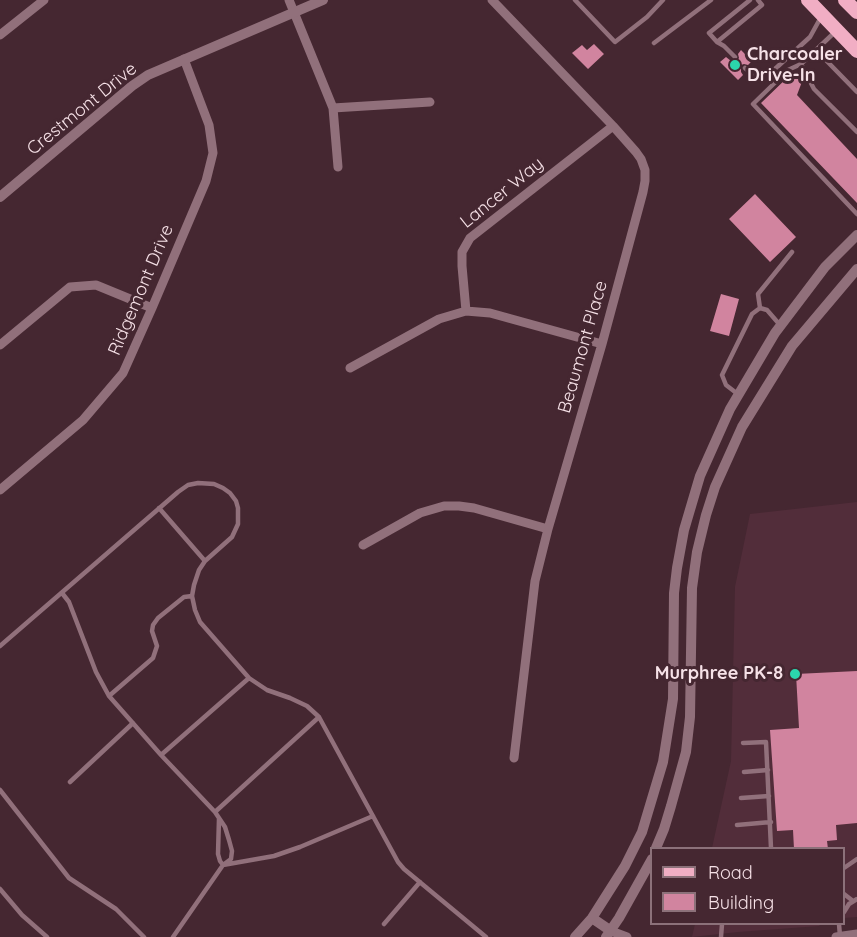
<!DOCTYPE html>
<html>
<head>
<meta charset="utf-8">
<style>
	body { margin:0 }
	#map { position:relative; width:857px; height:937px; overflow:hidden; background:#452731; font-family:Quicksand,sans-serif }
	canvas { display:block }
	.legend { position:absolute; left:650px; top:847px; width:195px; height:78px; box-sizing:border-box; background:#452731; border:2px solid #8c717a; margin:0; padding:8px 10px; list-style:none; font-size:18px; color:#f6e1e7 }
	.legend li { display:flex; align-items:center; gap:12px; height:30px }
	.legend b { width:30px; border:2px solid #8c717a }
</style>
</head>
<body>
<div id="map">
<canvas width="857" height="937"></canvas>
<ul class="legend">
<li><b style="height:8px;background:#f1aec4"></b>Road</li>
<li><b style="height:16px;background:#d1849f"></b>Building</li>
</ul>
</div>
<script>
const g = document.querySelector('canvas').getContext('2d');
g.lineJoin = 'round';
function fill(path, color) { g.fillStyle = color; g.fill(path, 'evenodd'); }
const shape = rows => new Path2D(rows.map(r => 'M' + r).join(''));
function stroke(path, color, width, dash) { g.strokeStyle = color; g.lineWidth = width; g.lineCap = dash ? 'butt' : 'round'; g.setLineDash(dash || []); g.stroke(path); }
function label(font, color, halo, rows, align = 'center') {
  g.font = font + ' Quicksand,sans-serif'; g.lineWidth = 6; g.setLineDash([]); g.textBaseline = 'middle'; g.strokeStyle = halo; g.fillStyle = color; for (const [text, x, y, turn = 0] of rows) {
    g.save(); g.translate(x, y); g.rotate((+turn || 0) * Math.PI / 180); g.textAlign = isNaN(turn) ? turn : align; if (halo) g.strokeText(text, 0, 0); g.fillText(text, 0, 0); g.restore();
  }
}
fill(shape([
	[857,502,857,917,844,918,844,848,712,848,731,761,735,587,750,514],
	[695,924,821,924,819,926,738,932,692,937]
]), '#522d3a');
fill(shape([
	[594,44,604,54,588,69,572,53,582,45,587,50],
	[741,50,752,61,748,65,744,64,741,65,741,72,743,75,738,80,720,62,726,57,731,61,732,60,737,61,739,58,738,54],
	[795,72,803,79,797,95,857,159,857,203,761,103,791,74],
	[755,194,796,237,770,262,729,219],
	[721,294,739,299,729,336,710,331],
	[857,671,857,823,836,825,837,840,827,841,828,849,794,849,793,830,777,831,770,730,799,728,796,674]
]), '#d1849f');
stroke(shape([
	[575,0,615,42,647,17,663,0],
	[835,32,801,64,788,70,753,104,857,214],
	[717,42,762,5,758,0],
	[654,43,711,0],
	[816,50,857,92],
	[735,57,724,46,717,42,709,33,750,0],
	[801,64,814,89,857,132],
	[745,68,755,77,764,79,810,37,821,17],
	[760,308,758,294,792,252],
	[739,395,726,385,722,375,752,314,760,308,767,310,780,325],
	[159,508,205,561],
	[62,593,69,602,96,672,109,696,161,755,215,812,219,818],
	[0,646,178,492,188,485,198,483,214,484,223,488,230,493,236,501,238,508,238,524,232,537,205,561,199,570,194,585,192,596,195,610,200,622,249,678,267,690,290,698,307,706,319,717,398,862,404,869,486,937],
	[109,696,153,658,157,646,152,631,153,625,158,618,184,597,192,596],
	[743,743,766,742,771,848],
	[161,755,249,678],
	[744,772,768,770],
	[70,782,133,723],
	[0,790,69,878,116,909,144,937],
	[741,798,769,796],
	[215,812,319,717],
	[737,825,771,822],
	[223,865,274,856,300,847,373,816],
	[844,868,857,859],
	[0,889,22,915,47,937],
	[844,894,853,901],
	[844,912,849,904,857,899],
	[384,924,420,882],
	[839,924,840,936],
	[173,937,223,865,231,859,232,851,229,840,225,827,219,818,218,854,220,861,223,865],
	[721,937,722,924]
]), '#91707b', 4.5);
stroke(shape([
	[289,0,333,108,338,167],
	[492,0,613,126,636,152,641,159,645,170,645,181,643,192,602,344,548,529,535,581,514,758],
	[0,35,44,0],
	[333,108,430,102],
	[466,311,462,266,462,252,470,238,613,126],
	[0,345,70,287,96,285,152,308],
	[350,368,439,319,466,311,490,313,602,344],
	[0,490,83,420,123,373,152,308,206,181,213,153,209,125,184,59],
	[363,545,420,513,444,506,459,506,474,508,548,529],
	[611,931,627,937],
	[836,937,857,934]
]), '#91707b', 9);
stroke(shape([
	[0,197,132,86,148,75,323,0],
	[656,848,664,829,671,806,686,752,690,717,692,588,697,552,706,515,715,487,742,427,792,346,857,269],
	[592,918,611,931],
	[575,937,592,918,625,866,642,832,663,762,673,699,674,593,677,568,684,530,700,476,730,409,775,333,825,267,857,235],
	[606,937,619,918,652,859]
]), '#91707b', 10);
stroke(shape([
	[808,0,857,51],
	[845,0,857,12]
]), '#f1aec4', 14);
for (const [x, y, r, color] of [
	[735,65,6,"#2bd5ac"],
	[795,674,6,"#2bd5ac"]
]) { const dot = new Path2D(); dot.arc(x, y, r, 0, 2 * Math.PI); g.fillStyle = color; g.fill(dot); stroke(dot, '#452731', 2); }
label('bold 18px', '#f6e1e7', '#452731', [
	["Charcoaler",747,55],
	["Drive-In",747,76],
	["Murphree PK-8",783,674,"right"]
], 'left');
label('18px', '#f6e1e7', '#452731', [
	["Crestmont Drive",82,109,-39],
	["Lancer Way",502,193,-39],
	["Ridgemont Drive",141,290,-67],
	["Beaumont Place",583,347,-74]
]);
</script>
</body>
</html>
